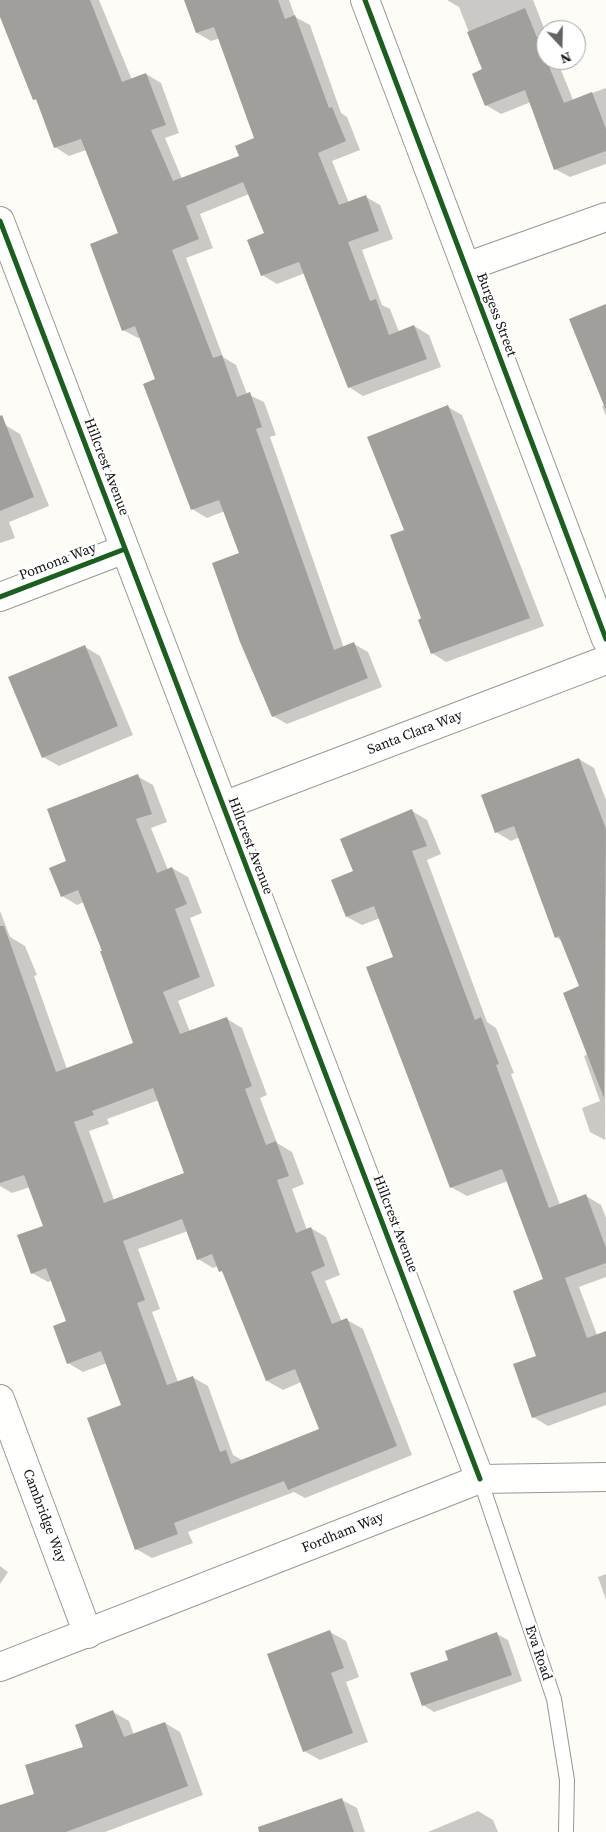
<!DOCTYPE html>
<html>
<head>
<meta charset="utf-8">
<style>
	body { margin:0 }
	#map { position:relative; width:606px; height:1832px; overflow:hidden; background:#fdfcf7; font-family:"Source Serif 4",serif }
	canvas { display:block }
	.north { position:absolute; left:536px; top:20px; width:50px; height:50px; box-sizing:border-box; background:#fff; border:1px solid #a0a0a0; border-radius:50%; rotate:159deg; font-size:14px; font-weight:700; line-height:20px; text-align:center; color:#111 }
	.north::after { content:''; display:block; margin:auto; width:18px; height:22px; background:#646362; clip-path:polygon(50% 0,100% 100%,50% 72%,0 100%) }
</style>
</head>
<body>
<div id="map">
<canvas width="606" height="1832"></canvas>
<div class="north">N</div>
</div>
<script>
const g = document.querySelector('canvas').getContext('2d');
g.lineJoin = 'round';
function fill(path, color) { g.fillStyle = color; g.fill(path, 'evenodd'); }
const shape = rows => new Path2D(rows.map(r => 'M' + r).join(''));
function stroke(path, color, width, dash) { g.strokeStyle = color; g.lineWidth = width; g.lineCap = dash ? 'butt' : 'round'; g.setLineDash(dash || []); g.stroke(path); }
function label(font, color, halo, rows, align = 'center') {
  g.font = font + ' "Source Serif 4",serif'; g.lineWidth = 5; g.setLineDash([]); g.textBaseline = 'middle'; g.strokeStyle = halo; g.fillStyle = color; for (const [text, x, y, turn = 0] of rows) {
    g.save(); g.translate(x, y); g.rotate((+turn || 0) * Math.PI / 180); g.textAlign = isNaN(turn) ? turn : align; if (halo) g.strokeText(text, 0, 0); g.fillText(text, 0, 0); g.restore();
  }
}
fill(shape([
	[0,0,99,0,132,80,146,74,161,83,179,133,165,138,182,179,240,157,255,139,220,38,211,41,197,33,185,0,289,0,295,17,310,25,341,113,347,117,360,150,332,161,349,203,366,197,380,205,393,239,362,250,382,305,390,309,399,332,414,326,429,335,441,367,363,396,349,387,305,273,277,284,262,275,266,234,249,194,200,214,213,248,186,258,223,357,236,365,247,394,264,402,276,435,270,437,344,648,354,644,368,652,382,687,287,724,273,716,241,554,225,511,207,518,192,509,156,380,141,337,138,338,123,330,120,233,86,150,69,156,55,147,38,101,34,99],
	[447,0,533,0,546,33,546,60,557,60,573,100,606,88,606,164,570,177,555,169,531,102,501,114,486,105,484,70,459,7],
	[606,305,606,416,602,406,605,405],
	[448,407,462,415,544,626,446,662,432,653,405,531],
	[5,425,20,434,49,506,9,522,15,538,0,543,0,427],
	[85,647,100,656,133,735,59,766,43,757],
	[579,759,594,768,606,800,605,1140,590,1132,582,1108,600,1101,584,1056,588,1054,581,987,562,941,556,937,520,837,511,841,496,832],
	[137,776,153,785,167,822,151,828,168,870,172,868,188,877,202,913,190,918,215,986,178,1001,190,1032,227,1019,242,1028,267,1095,260,1098,277,1143,292,1152,304,1184,292,1189,307,1230,311,1228,326,1237,340,1275,325,1281,342,1322,347,1320,363,1329,412,1455,305,1498,294,1492,188,1532,193,1543,152,1558,136,1549,122,1406,107,1363,83,1372,68,1363,68,1322,52,1280,48,1282,32,1273,44,1227,30,1187,12,1193,0,1186,0,911,10,937,25,946,37,975,34,976,67,1069,135,1044,104,951,84,902,77,905,62,896,68,861],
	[159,1100,186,1174,114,1200,89,1131,109,1124,107,1119],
	[188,1231,198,1259,213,1268,218,1266,224,1274,267,1381,283,1390,301,1382,320,1430,242,1460,233,1455,208,1386,192,1377,178,1382,152,1312,160,1309,138,1249],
	[412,811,427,820,441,854,427,860,487,1022,496,1028,514,1073,511,1074,560,1205,586,1196,601,1205,606,1218,606,1277,579,1287,597,1335,606,1332,606,1405,548,1426,533,1417,544,1280,508,1181,467,1196,451,1187,395,958,380,918,362,925,347,917,355,872],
	[0,1566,8,1572,0,1584],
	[606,1574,606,1600,598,1577],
	[330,1632,346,1641,359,1677,346,1682,368,1742,320,1760,304,1751],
	[497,1634,508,1640,522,1681,434,1712,423,1705,450,1661],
	[113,1712,129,1721,134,1735,165,1723,180,1732,203,1795,105,1832,0,1832,0,1807,36,1795,85,1748],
	[342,1800,357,1808,365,1832,302,1832],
	[478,1811,493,1820,498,1832,428,1832]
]), '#0003');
fill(shape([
	[0,0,90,0,122,82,146,73,166,125,151,130,173,181,239,156,235,146,254,138,214,27,196,33,184,0,278,0,285,19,295,15,329,108,332,107,346,141,318,153,339,205,366,195,379,231,348,242,370,301,376,299,389,335,414,325,427,359,348,388,299,262,261,276,247,240,264,233,243,182,186,206,199,239,172,250,213,358,222,355,237,397,250,392,262,427,256,429,334,650,354,642,368,678,272,717,240,642,212,563,239,553,219,500,191,510,143,384,155,379,135,326,122,331,90,244,118,233,81,139,54,148,36,99,33,100,0,17],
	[525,8,564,103,592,92,606,129,606,151,554,170,525,90,485,106,472,74,482,69,467,32],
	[606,304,606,408,605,408,569,319],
	[448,405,530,618,431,654,418,620,421,618,390,535,404,530,367,437],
	[2,415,34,497,0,511,0,416],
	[85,645,118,726,42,758,8,677],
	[579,758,606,829,604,1098,563,993,579,986,559,936,555,938,514,826,495,833,481,795],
	[138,774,152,814,136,819,157,873,172,867,187,904,175,909,200,977,163,992,180,1034,227,1017,252,1086,245,1089,266,1145,276,1141,289,1176,277,1180,296,1233,311,1227,325,1266,311,1272,332,1324,347,1318,397,1446,288,1490,284,1481,174,1523,178,1534,135,1550,87,1418,121,1405,101,1351,67,1364,53,1326,66,1321,46,1268,31,1274,17,1235,43,1226,24,1175,0,1183,0,926,4,926,56,1072,133,1043,100,951,102,951,78,890,61,897,49,868,66,861,47,809],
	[153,1088,184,1173,104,1203,74,1122,94,1115,92,1111],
	[182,1219,197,1260,212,1254,219,1272,222,1271,266,1381,295,1369,319,1429,231,1464,226,1450,220,1452,193,1376,167,1385,137,1303,145,1300,123,1241],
	[412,809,427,846,412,851,475,1020,481,1017,499,1064,496,1065,549,1208,586,1194,606,1248,606,1263,565,1278,587,1338,606,1331,606,1392,532,1418,513,1364,536,1356,513,1291,543,1279,502,1169,450,1188,366,967,393,957,374,906,346,917,331,880,353,871,340,839],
	[330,1630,344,1668,331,1673,353,1733,303,1752,267,1654],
	[497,1632,512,1675,422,1706,410,1673,448,1660,445,1651],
	[113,1710,124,1737,165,1722,188,1786,66,1832,0,1832,0,1805,34,1794,25,1765,83,1747,75,1725],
	[342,1798,354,1832,259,1832,258,1827]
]), '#a19f9c');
const lane = shape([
	[480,1479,554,1699,567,1780,566,1832]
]);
const street = shape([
	[365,0,606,639],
	[0,221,480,1479],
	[466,267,606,217],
	[0,597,125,549],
	[223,806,606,660],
	[0,1399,88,1634],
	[0,1667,480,1479,606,1477]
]);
stroke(lane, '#979795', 16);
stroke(street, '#979795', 30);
stroke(lane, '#fffffe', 14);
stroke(street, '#fffffe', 28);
stroke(shape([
	[365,0,606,639],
	[0,221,480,1479],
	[0,597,125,549]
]), '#1b5e20', 5);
label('14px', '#111', '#fff', [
	["Burgess Street",496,315,69],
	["Hillcrest Avenue",106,467,69],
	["Pomona Way",58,562,-21],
	["Santa Clara Way",415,733,-21],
	["Hillcrest Avenue",250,846,69],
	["Hillcrest Avenue",395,1224,69],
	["Cambridge Way",44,1516,69],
	["Fordham Way",343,1533,-22],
	["Eva Road",538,1653,71]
]);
</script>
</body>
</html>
